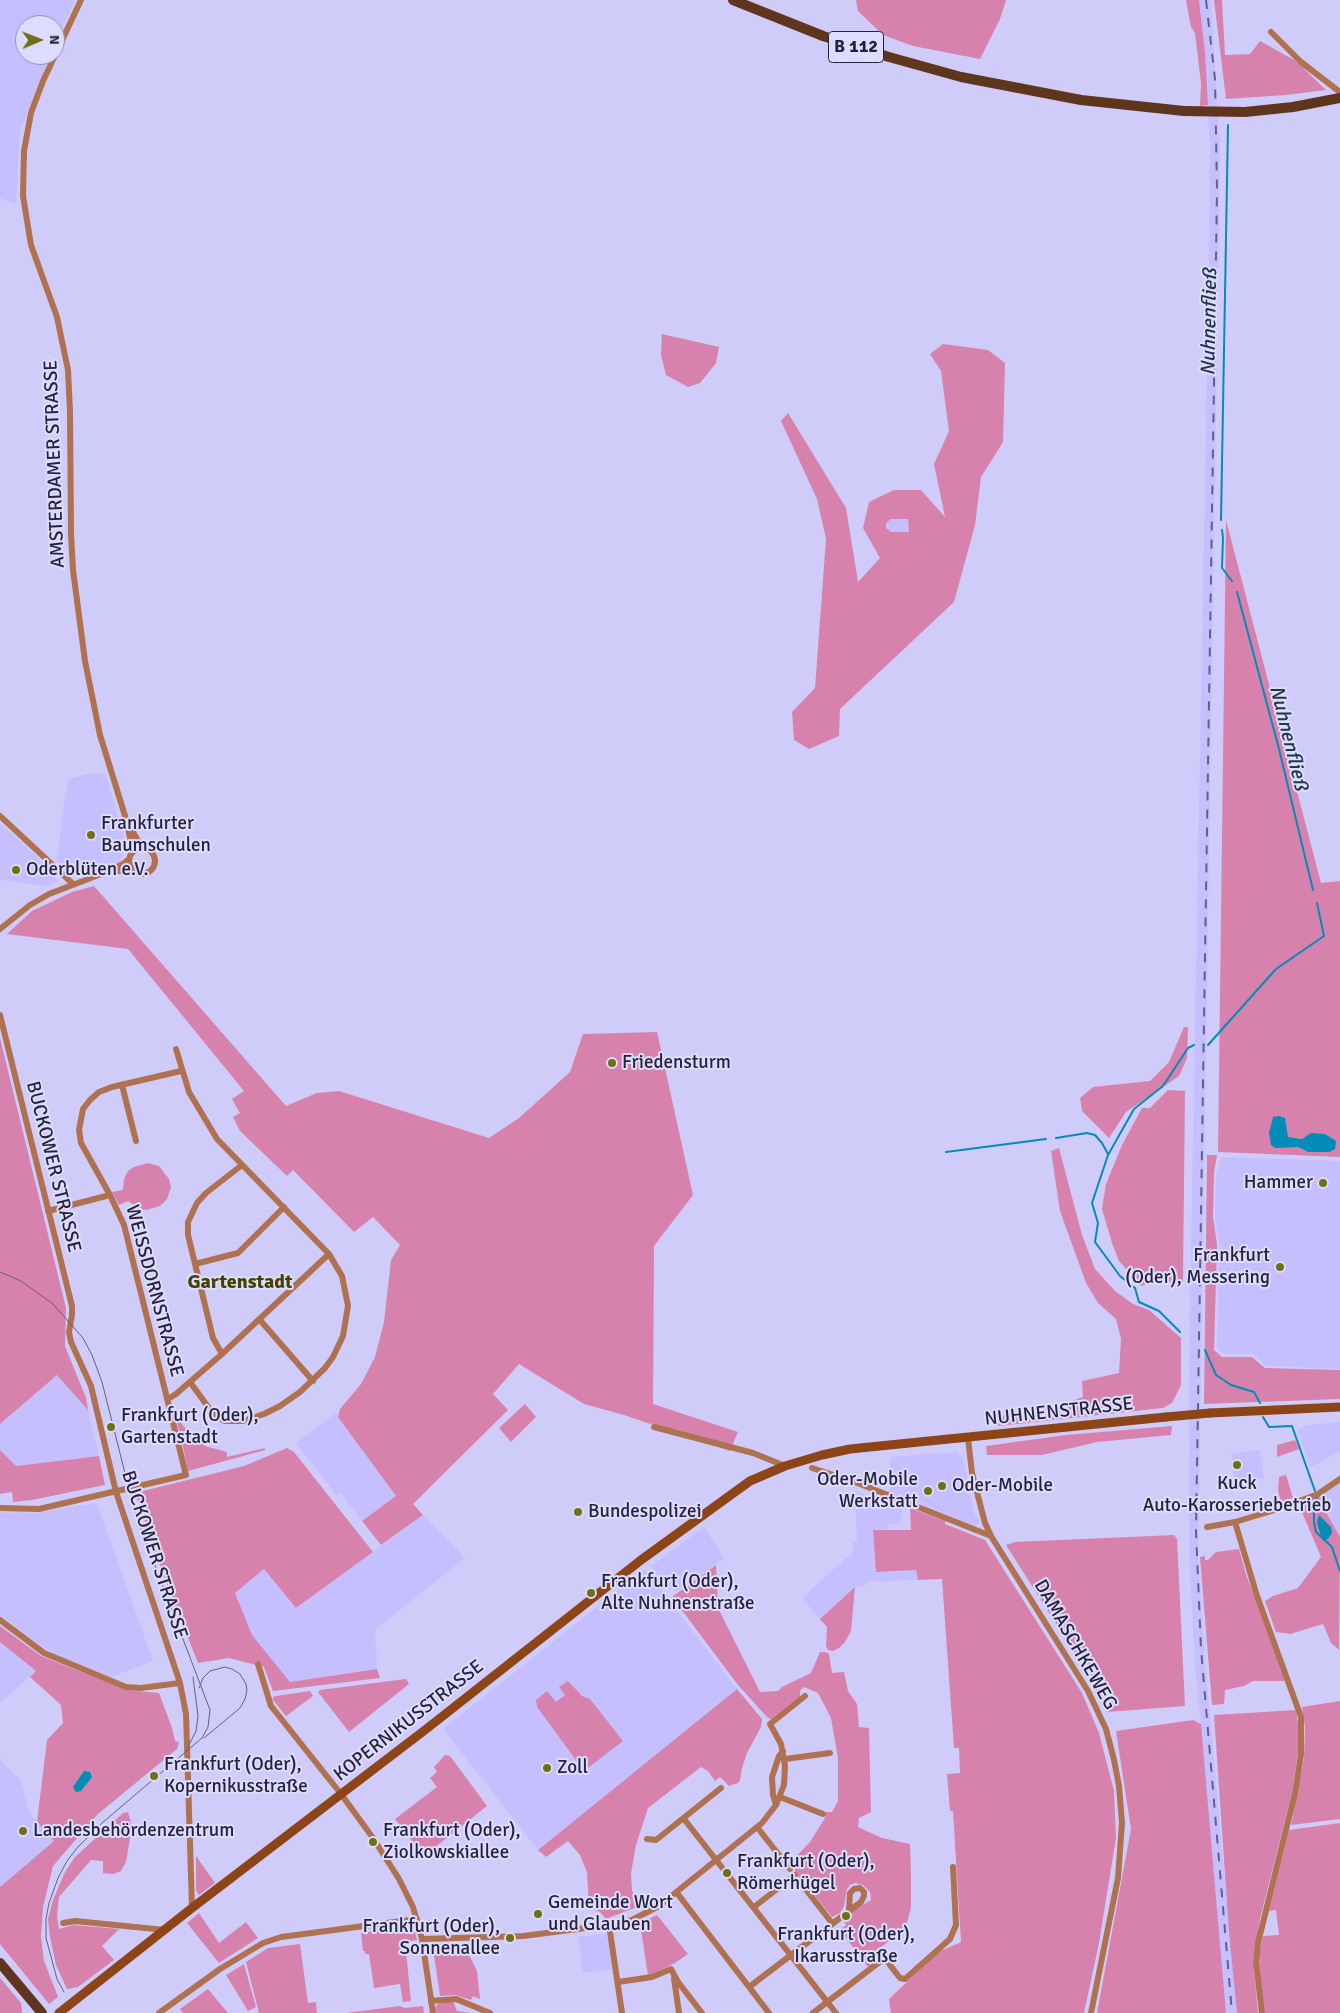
<!DOCTYPE html>
<html>
<head>
<meta charset="utf-8">
<style>
	body { margin:0 }
	#map { position:relative; width:1340px; height:2013px; overflow:hidden; background:#d0ccfa; font-family:Signika,sans-serif }
	canvas { display:block }
	.north { position:absolute; left:15px; top:15px; width:50px; height:50px; box-sizing:border-box; background:#dddbfe; border:1px solid #9491af; border-radius:50%; rotate:89deg; font-size:14px; font-weight:700; line-height:20px; text-align:center; color:#262339 }
	.north::after { content:''; display:block; margin:auto; width:18px; height:22px; background:#706f11; clip-path:polygon(50% 0,100% 100%,50% 72%,0 100%) }
</style>
</head>
<body>
<div id="map">
<canvas width="1340" height="2013"></canvas>
<div class="north">N</div>
</div>
<script>
const g = document.querySelector('canvas').getContext('2d');
g.lineJoin = 'round';
function fill(path, color) { g.fillStyle = color; g.fill(path, 'evenodd'); }
const shape = rows => new Path2D(rows.map(r => 'M' + r).join(''));
function stroke(path, color, width, dash) { g.strokeStyle = color; g.lineWidth = width; g.lineCap = dash ? 'butt' : 'round'; g.setLineDash(dash || []); g.stroke(path); }
function label(font, color, halo, rows, align = 'center') {
  g.font = font + ' Signika,sans-serif'; g.lineWidth = 4; g.setLineDash([]); g.textBaseline = 'middle'; g.strokeStyle = halo; g.fillStyle = color; for (const [text, x, y, turn = 0] of rows) {
    g.save(); g.translate(x, y); g.rotate((+turn || 0) * Math.PI / 180); g.textAlign = isNaN(turn) ? turn : align; if (halo) g.strokeText(text, 0, 0); g.fillText(text, 0, 0); g.restore();
  }
}
fill(shape([
	[0,0,75,0,55,44,55,25,25,25,25,55,50,55,20,132,16,204,0,198],
	[1199,0,1210,0,1211,2,1220,151,1198,1552,1205,1662,1237,2013,1226,2013,1195,1662,1189,1553,1189,1356,1210,205,1210,150,1205,52],
	[891,519,908,519,909,532,891,532,886,528,886,523],
	[95,772,105,775,108,782,126,846,119,862,70,877,65,872,57,860,66,789,68,782,72,778],
	[0,823,35,855,58,881,46,886,0,880],
	[1221,1157,1340,1161,1340,1369,1266,1366,1253,1354,1223,1354,1217,1347,1219,1243,1215,1218,1216,1176],
	[57,1375,88,1410,99,1456,16,1466,0,1450,0,1424],
	[336,1413,397,1496,362,1521,340,1492,336,1495,296,1443],
	[1340,1422,1340,1451,1310,1468,1297,1429,1307,1425],
	[1260,1450,1264,1478,1235,1483,1231,1454],
	[956,1452,963,1458,973,1511,979,1520,977,1525,975,1526,890,1491,890,1457],
	[1340,1483,1340,1537,1324,1509,1320,1496],
	[855,1490,902,1509,901,1523,888,1524,888,1529,873,1531,876,1572,917,1570,918,1580,866,1582,866,1585,855,1587,820,1619,802,1598,845,1559,853,1555,852,1542,857,1541],
	[97,1503,153,1661,111,1677,66,1660,41,1646,0,1615,0,1512,34,1513],
	[423,1515,465,1558,375,1630,377,1669,290,1682,252,1635,235,1593,264,1569,297,1608],
	[704,1527,724,1558,676,1592,673,1589,668,1589,651,1566],
	[645,1569,737,1689,538,1850,443,1729],
	[0,1642,36,1671,0,1703],
	[0,1759,21,1781,30,1813,54,1841,0,1887],
	[607,1933,612,1969,583,1973,578,1937]
]), '#c5bfff');
fill(shape([
	[856,0,1006,0,1000,19,980,59,913,46,883,35,858,11],
	[1186,0,1199,0,1205,52,1208,105,1200,106,1201,83,1195,33,1191,27],
	[1214,0,1222,0,1225,55,1250,54,1260,41,1296,61,1326,90,1286,95,1226,99],
	[662,334,719,347,716,363,700,383,688,387,666,375,661,355],
	[943,344,988,350,1005,363,1003,442,981,477,975,525,954,602,840,709,839,736,809,749,794,740,792,712,815,688,826,539,817,499,781,421,788,413,846,508,858,582,880,558,863,528,869,502,894,490,921,490,945,517,934,464,949,431,941,371,930,354],
	[891,519,908,519,909,532,891,532,886,528,886,523],
	[1226,520,1321,883,1340,881,1340,1157,1218,1152],
	[1285,1118,1287,1137,1303,1139,1311,1133,1328,1152,1308,1152,1298,1147,1275,1147],
	[94,886,286,1106,317,1093,339,1091,489,1138,519,1118,570,1072,583,1034,657,1032,693,1195,654,1246,653,1404,738,1432,730,1451,624,1415,584,1404,519,1364,493,1394,508,1410,413,1504,423,1515,381,1545,362,1521,396,1496,338,1417,340,1409,361,1384,375,1357,384,1322,391,1260,400,1245,373,1217,354,1232,293,1170,287,1176,240,1131,233,1117,240,1113,232,1099,244,1091,128,949,7,934,32,911,72,892],
	[1184,1027,1188,1027,1187,1058,1179,1076,1126,1112,1109,1138,1082,1111,1080,1098,1093,1087,1150,1081,1169,1062],
	[0,1038,66,1308,65,1346,86,1398,88,1410,57,1375,0,1424],
	[1168,1090,1185,1091,1183,1282,1146,1282,1147,1284,1141,1286,1119,1261,1112,1243,1102,1209,1106,1184,1122,1145,1142,1108,1150,1108],
	[1059,1148,1082,1235,1095,1269,1115,1291,1133,1304,1149,1310,1181,1338,1181,1385,1172,1403,1163,1408,998,1426,997,1417,1069,1402,1083,1397,1082,1381,1119,1373,1121,1339,1116,1319,1098,1303,1086,1283,1060,1211,1051,1151],
	[1207,1155,1217,1155,1214,1173,1213,1217,1217,1244,1214,1350,1222,1357,1252,1357,1265,1368,1340,1370,1340,1399,1204,1404],
	[148,1163,159,1166,169,1179,171,1187,167,1199,160,1206,146,1210,139,1209,128,1201,119,1205,112,1192,123,1190,124,1179,128,1171,134,1167],
	[525,1404,536,1417,511,1442,499,1428],
	[178,1419,189,1433,205,1446,227,1452,227,1457,265,1448,265,1450,188,1471,181,1437,176,1420],
	[1172,1426,1171,1435,1097,1442,1042,1455,987,1455,986,1446,1066,1435],
	[1295,1440,1299,1449,1277,1457,1277,1445],
	[287,1448,294,1452,373,1552,296,1608,264,1569,235,1593,252,1635,290,1682,377,1669,380,1678,273,1691,264,1667,229,1658,198,1663,167,1585,135,1493,244,1466],
	[0,1450,16,1466,99,1456,105,1485,32,1500,13,1502,12,1492,0,1494],
	[1286,1475,1293,1498,1281,1502,1278,1490,1279,1477],
	[1320,1496,1324,1509,1340,1537,1339,1650,1331,1643,1323,1624,1290,1634,1276,1632,1265,1601,1273,1596,1298,1588,1321,1557,1299,1505],
	[910,1508,945,1521,945,1524,985,1540,1082,1693,1099,1733,1114,1791,1116,1838,1099,1943,1084,2013,891,2013,889,1999,931,1959,941,1951,961,1942,953,1811,950,1811,947,1774,960,1773,959,1748,954,1748,942,1579,918,1580,916,1570,876,1572,873,1530,911,1530],
	[1174,1535,1177,1539,1185,1706,1107,1712,1085,1669,1006,1545,1015,1542],
	[1239,1549,1246,1574,1285,1681,1253,1681,1244,1686,1225,1690,1224,1704,1212,1705,1200,1557,1205,1556,1205,1560,1208,1560,1216,1552],
	[716,1565,718,1608,760,1692,778,1691,782,1687,811,1673,820,1652,825,1652,829,1654,832,1673,844,1672,848,1691,857,1704,859,1727,869,1728,871,1812,859,1818,858,1827,882,1838,910,1844,911,1874,911,1907,907,1923,898,1934,880,1948,885,1954,868,1967,840,1930,846,1925,843,1920,852,1914,851,1912,871,1900,870,1892,863,1885,855,1883,850,1885,847,1889,844,1906,840,1913,832,1917,805,1883,805,1880,803,1877,800,1878,795,1872,796,1866,789,1864,810,1842,825,1818,826,1812,832,1812,838,1801,838,1758,831,1718,818,1693,804,1687,800,1691,800,1697,771,1719,767,1717,738,1685,672,1597],
	[855,1587,851,1631,845,1642,839,1648,833,1651,828,1650,826,1646,827,1627,820,1619],
	[0,1626,41,1656,127,1690,159,1693,172,1728,175,1741,179,1742,177,1749,98,1814,53,1866,43,1907,41,1937,44,1961,58,1997,49,2004,0,1944,0,1887,54,1841,37,1822,47,1740,63,1723,61,1705,30,1677,36,1671,0,1642],
	[406,1679,409,1684,349,1732,318,1692,320,1690],
	[568,1681,582,1696,590,1699,623,1741,584,1771,537,1707,536,1700,547,1691,556,1702,565,1695,559,1687],
	[737,1689,762,1719,761,1727,747,1753,742,1768,740,1780,738,1783,729,1786,720,1777,715,1781,708,1771,701,1767,648,1808,636,1845,631,1873,632,1891,642,1905,606,1919,600,1912,589,1907,587,1872,580,1855,568,1841,546,1857,538,1850],
	[310,1691,313,1696,286,1716,273,1700,273,1697,276,1696],
	[1340,1701,1340,1819,1291,1825,1304,1759,1305,1728,1302,1707],
	[1296,1710,1299,1730,1298,1753,1292,1792,1260,1919,1253,1960,1258,2013,1237,2013,1229,1932,1214,1715],
	[1193,1720,1201,1724,1226,2013,1097,2013,1131,1829,1116,1731],
	[445,1755,450,1756,487,1806,424,1856,395,1819,437,1787,430,1778,437,1772,434,1767],
	[128,1812,132,1827,126,1862,121,1871,114,1874,103,1873,103,1861,91,1860,59,1897,57,1916,59,1929,73,1925,119,1929,102,1946,114,1960,78,1987,67,1989,56,1965,50,1937,48,1919,53,1900,65,1872,75,1857,123,1813],
	[1340,1823,1340,2013,1265,2013,1260,1984,1259,1956,1263,1936,1279,1935,1276,1910,1269,1911,1289,1830],
	[196,1856,215,1883,199,1895,196,1890],
	[199,1913,219,1943,246,1922,258,1938,219,1963,187,1923],
	[657,1915,688,1954,675,1963,648,1976,640,1923],
	[411,1922,413,1923,417,1940,405,1942,411,2001,403,2002,400,1984,374,1988,369,1954,365,1954,365,1951,363,1951,361,1933,382,1930,382,1926],
	[300,1944,308,2003,316,2002,317,2013,259,2013,246,1962,268,1948],
	[467,1946,470,1957,477,1971,480,1999,473,1996,471,2000,455,1995,440,1996,433,1948],
	[244,1964,256,2007,248,2011,226,1975],
	[0,1978,21,2003,22,2013,0,2013],
	[208,1989,228,2013,183,2013,180,2009],
	[453,2001,457,2011,471,2013,436,2013,435,2008,437,2005,441,2002],
	[400,2006,405,2008,423,2006,424,2013,346,2013]
]), '#d782ad');
fill(shape([
	[1279,1116,1285,1118,1288,1137,1302,1139,1311,1133,1325,1134,1336,1141,1335,1149,1329,1152,1308,1152,1298,1147,1275,1148,1271,1145,1269,1133,1273,1117],
	[1319,1515,1331,1527,1332,1533,1328,1539,1323,1540,1321,1537,1317,1522],
	[84,1771,90,1772,92,1777,81,1791,76,1792,73,1787]
]), '#028cb7');
stroke(shape([
	[1221,520,1228,125],
	[1222,530,1223,538,1222,568,1232,581],
	[1237,592,1279,749,1313,890],
	[1208,1045,1276,969,1324,936,1317,903],
	[1056,1138,1087,1133,1095,1135,1102,1143,1108,1154],
	[946,1152,1046,1139],
	[1180,1332,1159,1311,1139,1302,1135,1288,1120,1276,1095,1242,1098,1223,1092,1203,1108,1155,1134,1109,1163,1086,1188,1048,1194,1045],
	[1205,1350,1216,1375,1231,1385,1254,1392,1260,1403],
	[1263,1417,1269,1427,1292,1426,1315,1491],
	[1317,1497,1314,1508,1314,1522,1316,1532,1332,1547,1340,1571]
]), '#028cb7', 2);
stroke(shape([
	[81,0,43,81,31,113,24,151,23,196,31,245,57,317,68,370,70,412,71,534,73,570,85,661,100,735,126,819,133,852],
	[1271,32,1301,62,1340,92],
	[0,816,73,884],
	[131,829,143,849],
	'129 861a13 13 0 1 1 26 0a13 13 0 1 1-26 0Z',
	[112,872,125,870,133,871],
	[0,929,30,905,49,894,104,873,123,864,129,859],
	[0,1015,72,1306,72,1315,69,1332,71,1342,91,1386,116,1492,180,1683,186,1714,192,1908],
	[176,1049,189,1092,217,1139,329,1254,342,1276,348,1306,343,1336,333,1357,325,1368,300,1392,280,1406,264,1414,243,1421,225,1421,214,1415,190,1382],
	[122,1085,136,1141],
	[48,1211,110,1195],
	[195,1264,238,1253,284,1207],
	[260,1320,313,1381],
	[222,1354,213,1338,188,1235,188,1222,197,1203,206,1193,242,1165],
	[168,1399,176,1394,222,1354,329,1254],
	[654,1427,753,1453,785,1466],
	[968,1438,972,1473,985,1523,991,1536,1088,1691,1106,1729,1114,1760,1119,1786,1122,1823,1118,1878,1091,2013],
	[812,1468,855,1482,991,1536],
	[0,1508,39,1509,186,1475,124,1225,110,1195,81,1143,79,1130,83,1109,90,1100,99,1092,112,1087,181,1071],
	[1235,1522,1257,1596,1301,1717,1301,1755,1295,1793,1258,1943,1256,1962,1262,2013],
	[1207,1527,1235,1522,1278,1509,1318,1494,1340,1479],
	[0,1620,44,1653,126,1687,141,1688,180,1683],
	[258,1664,271,1706,341,1794,373,1838,399,1879,413,1907,422,1939,433,2013],
	[785,1759,830,1753],
	[780,1797,823,1814],
	[776,1805,773,1795,772,1777,779,1756,783,1751],
	[684,1819,836,2013],
	[757,1827,790,1869],
	[647,1839,656,1840,721,1788],
	[800,1882,832,1923],
	[677,1893,769,2013],
	[754,1907,795,1875],
	[63,1923,75,1921,165,1930],
	[609,1925,622,2013],
	[422,1939,523,1936,609,1925,632,1920,659,1906,762,1823,776,1805,784,1785,785,1766,781,1744,770,1724,805,1696],
	[674,1978,679,2013],
	[618,1982,652,1977,671,1969,678,1982,702,2013],
	[749,1987,861,1902,864,1896,864,1892,860,1888,854,1889,850,1893,849,1910],
	[431,2001,456,1999,490,2013],
	[159,2013,220,1969,263,1943,281,1937,417,1919],
	[813,2013,882,1960,886,1960,900,1978,905,1979,950,1939,956,1925,953,1867]
]), '#af714f', 6);
stroke(shape([
	[1210,1413,1340,1407],
	[59,2013,192,1908,425,1730,641,1560,750,1481,785,1466,822,1455,850,1449,1166,1417]
]), '#8d4518', 9);
stroke(shape([
	[733,0,823,36,889,57,961,77,1081,100,1184,111],
	[1245,112,1293,107,1340,98],
	[0,1963,42,2013]
]), '#5f351e', 10);
stroke(shape([
	[0,1272,21,1281,53,1304,83,1338,92,1355,102,1382,129,1489,140,1526,210,1710,208,1727,202,1738,102,1823,77,1848,67,1861,58,1878,49,1903,46,1919,46,1938,57,1979,64,1992],
	[199,1688,203,1678,210,1671,225,1667,232,1669,240,1674,246,1684,247,1690,245,1699,240,1708,204,1738],
	[188,1747,196,1731,198,1716,193,1677]
]), '#646180', 1);
stroke(shape([
	[1206,0,1215,79,1217,191,1196,1531,1201,1649,1232,2013]
]), '#646180', 2, [9, 9]);
stroke(shape([
	[1166,1417,1210,1413]
]), '#8d4518', 9);
stroke(shape([
	[1184,111,1245,112]
]), '#5f351e', 10);
for (const [x, y, r, color] of [
	[91,835,5,"#706f11"],
	[16,870,5,"#706f11"],
	[612,1063,5,"#706f11"],
	[1323,1183,5,"#706f11"],
	[1280,1267,5,"#706f11"],
	[111,1427,5,"#706f11"],
	[1237,1465,5,"#706f11"],
	[942,1486,5,"#706f11"],
	[928,1491,5,"#706f11"],
	[578,1512,5,"#706f11"],
	[591,1593,5,"#706f11"],
	[547,1768,5,"#706f11"],
	[154,1776,5,"#706f11"],
	[23,1831,5,"#706f11"],
	[373,1842,5,"#706f11"],
	[727,1873,5,"#706f11"],
	[538,1914,5,"#706f11"],
	[846,1916,5,"#706f11"],
	[510,1938,5,"#706f11"]
]) { const dot = new Path2D(); dot.arc(x, y, r, 0, 2 * Math.PI); g.fillStyle = color; g.fill(dot); stroke(dot, '#dddbfe', 2); }
for (const [x, y, w] of [
	[856,47,55]
]) { const box = new Path2D(); box.roundRect(x - w / 2, y - 15.5, w, 31, 4); g.fillStyle = '#dddbfe'; g.fill(box); stroke(box, '#262339', 1); }
label('bold 18px', '#262339', null, [
	["B 112",856,47]
]);
label('19px', '#262339', '#dddbfe', [
	["AMSTERDAMER STRASSE",55,464,-92],
	["BUCKOWER STRASSE",53,1167,76],
	["WEISSDORNSTRASSE",154,1291,75],
	["NUHNENSTRASSE",1059,1412,-6],
	["BUCKOWER STRASSE",154,1555,72],
	["DAMASCHKEWEG",1075,1645,60],
	["KOPERNIKUSSTRASSE",409,1721,-38]
]);
label('19px', '#262339', '#dddbfe', [
	["Frankfurter",101,824],
	["Baumschulen",101,846],
	["Oderblüten e.V.",26,870],
	["Friedensturm",622,1063],
	["Hammer",1313,1183,"right"],
	["Frankfurt",1270,1256,"right"],
	["(Oder), Messering",1270,1278,"right"],
	["Frankfurt (Oder),",121,1416],
	["Gartenstadt",121,1438],
	["Oder-Mobile",918,1480,"right"],
	["Werkstatt",918,1502,"right"],
	["Kuck",1237,1484,"center"],
	["Auto-Karosseriebetrieb",1237,1506,"center"],
	["Oder-Mobile",952,1486],
	["Bundespolizei",588,1512],
	["Frankfurt (Oder),",601,1582],
	["Alte Nuhnenstraße",601,1604],
	["Frankfurt (Oder),",164,1765],
	["Kopernikusstraße",164,1787],
	["Zoll",557,1768],
	["Landesbehördenzentrum",33,1831],
	["Frankfurt (Oder),",383,1831],
	["Ziolkowskiallee",383,1853],
	["Frankfurt (Oder),",737,1862],
	["Römerhügel",737,1884],
	["Gemeinde Wort",548,1903],
	["und Glauben",548,1925],
	["Frankfurt (Oder),",500,1927,"right"],
	["Sonnenallee",500,1949,"right"],
	["Frankfurt (Oder),",846,1935,"center"],
	["Ikarusstraße",846,1957,"center"]
], 'left');
label('italic 20px', '#203843', '#dddbfe', [
	["Nuhnenfließ",1210,322,-89],
	["Nuhnenfließ",1288,738,76]
]);
label('bold 20px', '#434200', '#dddbfe', [
	["Gartenstadt",240,1283]
]);
</script>
</body>
</html>
